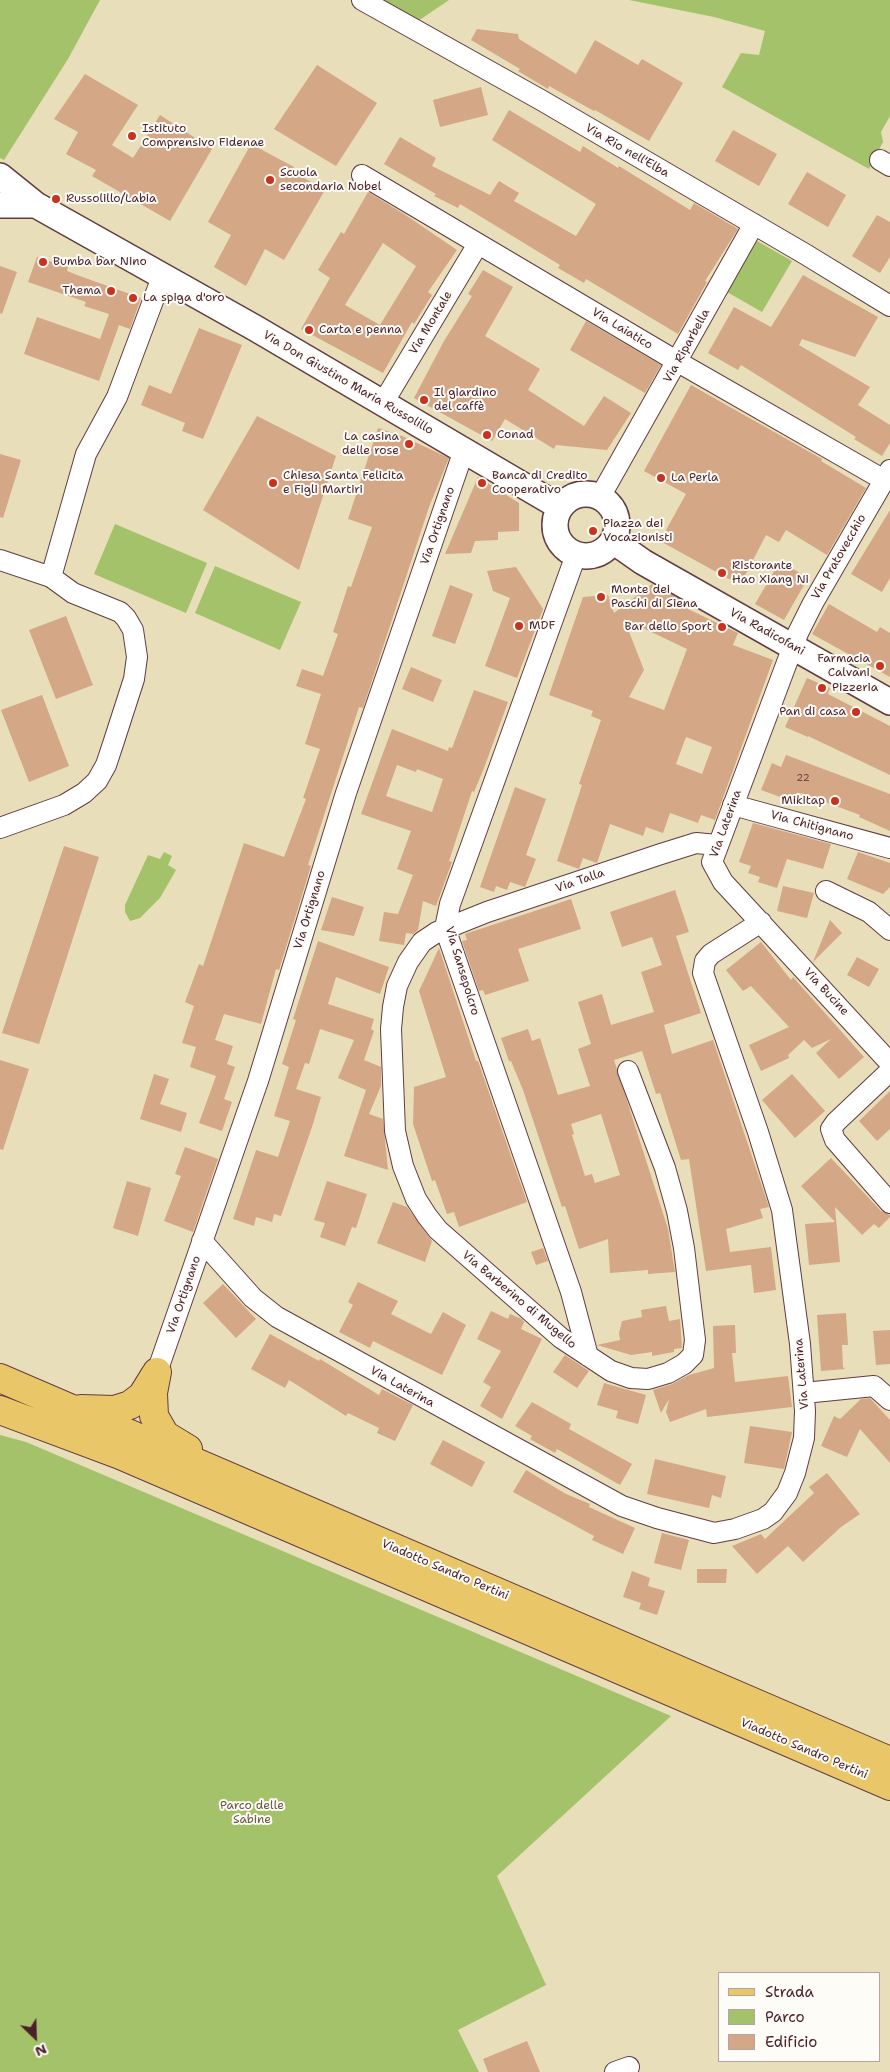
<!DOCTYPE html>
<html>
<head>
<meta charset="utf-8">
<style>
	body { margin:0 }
	#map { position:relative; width:890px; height:2072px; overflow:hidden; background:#e9deba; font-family:"Shantell Sans",sans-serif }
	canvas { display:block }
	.legend { position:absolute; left:718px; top:1972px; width:162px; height:90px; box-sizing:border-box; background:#fdfcf7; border:1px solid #b5a4a5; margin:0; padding:6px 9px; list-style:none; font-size:15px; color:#4a1f2b }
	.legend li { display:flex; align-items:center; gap:10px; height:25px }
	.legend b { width:25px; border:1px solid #b5a4a5 }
	.north { position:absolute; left:10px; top:2012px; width:50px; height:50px; -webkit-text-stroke:4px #fdfcf7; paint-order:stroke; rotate:156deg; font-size:14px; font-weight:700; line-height:20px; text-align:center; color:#4a1f2b }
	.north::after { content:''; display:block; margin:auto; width:18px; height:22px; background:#4a1f2b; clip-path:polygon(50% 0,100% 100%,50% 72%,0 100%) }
</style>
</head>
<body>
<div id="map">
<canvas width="890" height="2072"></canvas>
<ul class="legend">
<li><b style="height:6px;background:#e9c769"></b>Strada</li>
<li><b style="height:14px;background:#a3c26a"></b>Parco</li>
<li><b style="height:14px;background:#d4a786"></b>Edificio</li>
</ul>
<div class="north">N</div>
</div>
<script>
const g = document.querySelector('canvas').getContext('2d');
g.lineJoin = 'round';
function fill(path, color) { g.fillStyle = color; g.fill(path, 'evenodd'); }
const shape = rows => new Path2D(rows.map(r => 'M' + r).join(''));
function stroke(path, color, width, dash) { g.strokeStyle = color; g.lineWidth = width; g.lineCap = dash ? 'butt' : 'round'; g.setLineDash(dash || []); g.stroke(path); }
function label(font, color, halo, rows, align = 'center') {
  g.font = font + ' "Shantell Sans",sans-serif'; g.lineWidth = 4; g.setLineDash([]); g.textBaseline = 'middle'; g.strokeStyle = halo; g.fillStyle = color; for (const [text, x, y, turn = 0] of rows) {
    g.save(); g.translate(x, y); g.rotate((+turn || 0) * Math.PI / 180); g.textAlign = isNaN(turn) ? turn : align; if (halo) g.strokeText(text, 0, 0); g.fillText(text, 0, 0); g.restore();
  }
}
fill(shape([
	[0,0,100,0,68,59,4,160,0,158],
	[382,0,449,0,418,21],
	[629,0,890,0,890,116,881,132,883,142,869,169,722,87,741,53,759,55,765,31,714,17],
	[757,241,792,261,762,312,727,292],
	[115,524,207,563,186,613,94,574],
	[215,566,301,602,280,650,195,613],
	[164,852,172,856,168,865,176,870,160,898,140,918,130,921,125,912,125,905,148,855,160,859],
	[0,1435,26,1442,671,1716,497,1876,546,1985,458,2030,479,2072,0,2072]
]), '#a3c26a');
fill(shape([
	[477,29,518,34,519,39,576,74,595,40,638,65,642,59,683,83,649,141,595,110,594,111,549,86,548,89,518,71,520,69,471,40],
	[317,65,377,103,336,166,274,129],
	[85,74,138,105,112,145,133,158,160,115,212,149,170,221,92,176,96,170,66,154,78,132,54,119],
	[481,87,488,115,440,127,433,100],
	[509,110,580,152,583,146,618,168,619,166,690,210,694,203,738,229,705,281,707,282,678,334,586,279,584,283,558,268,560,265,460,204,458,208,434,196,436,194,384,164,400,137,436,158,432,166,490,195,499,181,519,193,514,201,576,236,596,204,492,140],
	[733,130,777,154,759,186,715,161],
	[251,144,294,167,292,171,325,190,284,260,265,249,246,286,214,267,231,235,208,222],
	[807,172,846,195,828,227,788,204],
	[368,192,404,214,457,250,428,292,432,295,414,324,412,322,383,373,301,329,330,278,318,270,341,232,344,234],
	[383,243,416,266,380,325,345,305],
	[877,215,890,222,890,257,880,273,852,256],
	[37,257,68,267,67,271,77,275,141,298,130,329,119,325,99,381,24,354,37,317,100,339,109,314,84,306,86,302,28,282],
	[0,266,17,272,2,314,0,313],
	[483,270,513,287,485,336,540,369,528,390,584,426,604,396,631,413,607,450,556,445,554,449,505,419,492,441,414,398,444,341,472,296,468,294],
	[803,275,878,317,855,357,802,339,799,345,870,387,858,405,890,425,890,443,882,456,854,439,856,437,741,365,738,370,708,353,734,307,771,327],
	[586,321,661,365,645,393,570,350],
	[199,328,242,345,203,439,182,431,185,423,141,405,149,385,171,394],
	[691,385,822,459,821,461,866,488,827,555,786,530,779,542,766,535,740,585,660,541,686,494,644,471],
	[257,416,336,456,299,570,203,510],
	[378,428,402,436,449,458,429,507,363,708,359,707,308,865,311,866,279,970,276,969,261,1024,224,1014,215,1040,233,1046,227,1064,235,1067,224,1099,232,1102,222,1131,199,1123,216,1076,190,1067,196,1047,182,1043,194,1006,185,1002,199,964,203,966,244,843,284,857,306,799,303,798,320,749,305,744,321,694,296,686,302,669,323,676,338,634,333,632,348,586,351,587,372,527,348,519],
	[0,454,21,460,3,518,0,517],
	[478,477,519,503,519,531,498,532,498,540,475,541,471,553,445,554],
	[890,510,890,578,882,592,851,574],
	[780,561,808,578,784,620,755,604],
	[516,567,543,609,517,678,485,666,510,598,493,591,487,571],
	[652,584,663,596,668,592,690,605,688,609,738,633,733,645,773,660,715,820,701,815,698,823,670,813,663,833,646,827,643,836,610,824,597,863,583,858,579,869,557,861,582,785,579,784,601,720,591,716,593,711,549,695,583,597,608,595,614,613],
	[624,619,687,649,664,710,629,697,644,670],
	[686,737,712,747,702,774,676,764],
	[450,585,473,594,455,644,432,636],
	[829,604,877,632,880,627,890,633,890,677,812,634],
	[66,616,93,685,56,699,29,630],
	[411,667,442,680,433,702,402,689],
	[807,678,830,688,828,694,890,726,890,775,808,736,808,737,785,727],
	[474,690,508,702,484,768,474,792,472,791,449,861,452,862,436,906,423,901,418,930,413,934,406,933,404,945,379,941,384,912,398,914,413,875,397,869,411,831,361,814,383,753,392,729,448,751,449,747,452,748],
	[397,765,416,772,417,769,443,779,432,812,386,796],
	[42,695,69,766,29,782,1,710],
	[786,755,890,794,890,831,859,817,860,815,801,793,797,803,761,790,772,763,781,767],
	[515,787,546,799,526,855,536,859,525,887,510,882,507,890,496,886,494,892,480,887],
	[753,823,831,844,823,869,787,859,777,888,758,882,760,877,748,873,751,866,739,862],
	[64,846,99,857,39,1044,2,1033],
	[858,852,890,863,890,887,883,894,847,879],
	[783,886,814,893,807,918,777,911],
	[675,890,689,932,676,936,701,1013,664,1025,672,1054,713,1040,769,1207,760,1209,763,1218,726,1229,730,1252,771,1247,776,1290,754,1293,751,1265,706,1271,689,1159,681,1160,660,1093,656,1094,642,1051,614,1060,668,1229,675,1272,648,1274,648,1270,610,1273,608,1239,579,1249,565,1206,562,1207,523,1090,511,1061,509,1061,501,1038,528,1029,532,1041,540,1038,558,1095,590,1086,578,1049,591,1044,578,1002,602,994,611,1025,654,1012,641,972,662,965,652,937,622,947,610,912],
	[601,1114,620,1175,595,1183,592,1174,585,1176,572,1135,574,1134,571,1124],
	[332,897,364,907,354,936,321,930],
	[571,899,581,929,518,949,529,981,485,995,483,990,479,991,462,941,467,940,465,934],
	[830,920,842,933,813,962],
	[318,941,389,967,380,994,336,977,328,1004,374,1019,371,1029,374,1031,364,1060,381,1067,381,1086,369,1114,383,1119,388,1170,344,1156,366,1090,338,1078,354,1040,320,1029,309,1064,305,1063,296,1089,321,1097,312,1127,281,1216,274,1214,272,1222,256,1217,254,1226,233,1219,256,1150,278,1157,290,1121,274,1116,289,1067,282,1064,296,1020,293,1019],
	[761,942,791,980,793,977,864,1057,839,1079,816,1053,831,1039,812,1048,804,1040,788,1055,789,1058,761,1071,749,1045,789,1027,751,986,743,991,726,970],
	[439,948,476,1061,478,1061,527,1202,459,1227,454,1212,447,1214,435,1180,432,1181,413,1124,414,1087,446,1077,419,991],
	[857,957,879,969,869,987,847,975],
	[0,1060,29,1069,3,1150,0,1149],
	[154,1074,169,1079,160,1104,187,1113,181,1132,140,1119],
	[792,1074,825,1111,795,1138,762,1100],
	[890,1091,890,1129,877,1141,859,1121],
	[185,1147,218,1159,193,1232,164,1221,181,1176,175,1174],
	[831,1158,881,1211,890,1215,890,1217,879,1228,874,1224,862,1235,835,1207,840,1262,809,1265,805,1224,835,1222,801,1186],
	[127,1181,151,1188,138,1236,113,1228],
	[327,1181,367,1194,356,1228,352,1227,345,1246,320,1237,325,1223,314,1220],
	[393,1202,407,1207,432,1241,425,1262,377,1243],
	[543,1248,548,1261,536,1265,531,1252],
	[358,1282,398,1301,391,1314,431,1334,443,1312,466,1325,442,1375,373,1341,370,1348,339,1332,353,1305,348,1302],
	[223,1284,256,1319,236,1338,203,1303],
	[666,1306,669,1321,680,1319,682,1348,674,1349,674,1352,652,1356,652,1352,631,1355,597,1345,620,1340,619,1333,622,1321,642,1317,641,1310],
	[491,1311,508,1319,510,1314,522,1319,524,1322,521,1329,542,1339,502,1419,480,1406,491,1387,483,1382,501,1351,477,1339],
	[846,1313,848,1345,842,1345,843,1367,845,1369,821,1371,817,1315],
	[735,1325,736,1353,732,1353,735,1382,788,1376,792,1407,707,1417,706,1409,670,1422,666,1412,669,1399,661,1413,653,1390,672,1384,689,1375,714,1368,713,1326],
	[890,1330,890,1364,876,1365,873,1331],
	[270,1334,319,1361,320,1359,379,1395,382,1389,413,1405,395,1441,377,1433,379,1428,348,1413,346,1416,289,1380,285,1388,251,1369],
	[565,1355,589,1371,577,1388,553,1372],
	[604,1383,646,1395,638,1424,616,1418,618,1411,597,1405],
	[870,1398,890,1420,890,1463,860,1429,847,1457,821,1446,834,1416,840,1419,861,1399],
	[532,1402,571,1424,569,1429,632,1464,620,1485,557,1449,555,1453,530,1439,532,1436,515,1426],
	[750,1426,792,1432,784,1469,744,1463],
	[443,1440,485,1462,472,1487,430,1464],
	[655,1459,726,1476,721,1498,712,1495,709,1508,647,1494],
	[526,1470,566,1494,590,1504,589,1507,635,1528,623,1554,592,1540,594,1536,513,1492],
	[827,1473,860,1514,841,1527,803,1562,788,1546,757,1574,732,1546,761,1534,765,1539,814,1493,809,1487],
	[662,1533,689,1540,681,1570,654,1563],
	[697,1569,727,1569,726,1583,697,1583],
	[632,1571,650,1578,648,1586,665,1591,657,1615,639,1609,641,1603,623,1597],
	[527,2041,540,2072,488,2072,483,2059]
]), '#d4a786');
const minor = shape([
	[362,0,541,100,805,254,890,306],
	[880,160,890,166],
	[362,175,678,362,884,480],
	[383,403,478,244],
	[890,470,813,603,798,633,712,862,723,882,890,1063],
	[600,497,754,224],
	[576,555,450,904,445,928,571,1292,588,1356],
	[0,560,51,577,73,593,120,612,126,618,133,630,137,657,134,679,113,744,106,765,97,781,84,793,64,805,0,828],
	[51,577,86,454,117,397,162,277],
	[733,805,890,848],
	[826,891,869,912,890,930],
	[628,1071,665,1168,677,1211,684,1248,695,1340,693,1355,684,1364,668,1373,648,1379,631,1378,611,1371,561,1338,438,1230,427,1216,416,1199,403,1166,395,1131,391,1029,393,1007,397,986,408,962,422,942,437,932,487,912,661,854,696,843,717,845],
	[890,1071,836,1122,831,1129,835,1140,890,1203],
	[202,1241,253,1298,277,1317,622,1506,657,1518,714,1533,735,1529,763,1519,773,1512,787,1493,795,1473,804,1438,805,1411,800,1344,782,1210,758,1132,703,973,705,961,711,954,761,922],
	[157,1372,258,1081,346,793,464,450],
	[804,1393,874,1386,890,1400],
	[615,2072,629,2067]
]);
const tertiary = shape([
	[0,176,36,205,255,328,560,507],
	[0,205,36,205],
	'555 525a31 31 0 1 1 62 0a31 31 0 1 1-62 0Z',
	[613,541,643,562,890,702]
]);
const primary = shape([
	[157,1372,153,1393,154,1416,165,1435,188,1449],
	[0,1378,890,1761],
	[81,1409,114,1410,130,1405,142,1396,155,1375],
	[0,1410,120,1455,890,1786]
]);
stroke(minor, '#623c40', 22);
stroke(tertiary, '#623c40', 28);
stroke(primary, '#623c40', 30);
stroke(minor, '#fff', 20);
stroke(tertiary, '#fff', 25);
stroke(primary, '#e9c769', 28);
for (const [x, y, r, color] of [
	[132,136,5,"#c8321e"],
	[270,180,5,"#c8321e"],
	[56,199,5,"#c8321e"],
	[43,262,5,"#c8321e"],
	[111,291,5,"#c8321e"],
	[133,298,5,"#c8321e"],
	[309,330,5,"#c8321e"],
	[424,400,5,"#c8321e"],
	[487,435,5,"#c8321e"],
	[409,444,5,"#c8321e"],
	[661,478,5,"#c8321e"],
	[273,483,5,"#c8321e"],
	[482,483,5,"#c8321e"],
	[593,531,5,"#c8321e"],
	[722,573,5,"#c8321e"],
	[601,597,5,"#c8321e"],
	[519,626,5,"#c8321e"],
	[722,627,5,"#c8321e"],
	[880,666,5,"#c8321e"],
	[822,688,5,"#c8321e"],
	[856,712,5,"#c8321e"],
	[835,801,5,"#c8321e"]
]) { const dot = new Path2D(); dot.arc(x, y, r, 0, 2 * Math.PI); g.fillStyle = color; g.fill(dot); stroke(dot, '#fdfcf7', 2); }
label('10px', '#6c4142', null, [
	["22",803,778]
]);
label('12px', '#4a1f2b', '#fdfcf7', [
	["Istituto",142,129],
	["Comprensivo Fidenae",142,143],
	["Scuola",280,173],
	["secondaria Nobel",280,187],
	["Russolillo/Labia",66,199],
	["Bumba bar Nino",53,262],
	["Thema",101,291,"right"],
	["La spiga d'oro",143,298],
	["Carta e penna",319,330],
	["Il giardino",434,393],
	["del caffè",434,407],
	["Conad",497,435],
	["La casina",399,437,"right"],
	["delle rose",399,451,"right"],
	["Chiesa Santa Felicita",283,476],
	["e Figli Martiri",283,490],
	["Banca di Credito",492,476],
	["Cooperativo",492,490],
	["La Perla",671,478],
	["Piazza dei",603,524],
	["Vocazionisti",603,538],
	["Ristorante",732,566],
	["Hao Xiang Ni",732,580],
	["Monte dei",611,590],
	["Paschi di Siena",611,604],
	["MDF",529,626],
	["Bar dello Sport",712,627,"right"],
	["Farmacia",870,659,"right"],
	["Calvani",870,673,"right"],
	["Pizzeria",832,688],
	["Pan di casa",846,712,"right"],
	["Mikitap",825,801,"right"]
], 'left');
label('12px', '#4a1f2b', '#fdfcf7', [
	["Via Rio nell'Elba",627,151,30],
	["Via Montale",431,323,-59],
	["Via Laiatico",622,329,31],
	["Via Riparbella",687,346,-61],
	["Via Don Giustino Maria Russolillo",348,383,30],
	["Via Ortignano",438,526,-71],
	["Via Pratovecchio",839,557,-60],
	["Via Radicofani",767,632,29],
	["Via Laterina",726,824,-70],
	["Via Chitignano",812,826,15],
	["Via Talla",580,881,-19],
	["Via Ortignano",310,910,-73],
	["Via Sansepolcro",462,971,73],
	["Via Bucine",826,992,47],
	["Via Ortignano",184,1295,-71],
	["Via Barberino di Mugello",519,1300,40],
	["Via Laterina",802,1374,-95],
	["Via Laterina",402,1387,29],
	["Viadotto Sandro Pertini",445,1570,23],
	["Viadotto Sandro Pertini",804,1749,23]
]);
label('12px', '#695841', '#fdfcf7', [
	["Parco delle",252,1806],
	["Sabine",252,1820]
]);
</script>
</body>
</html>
